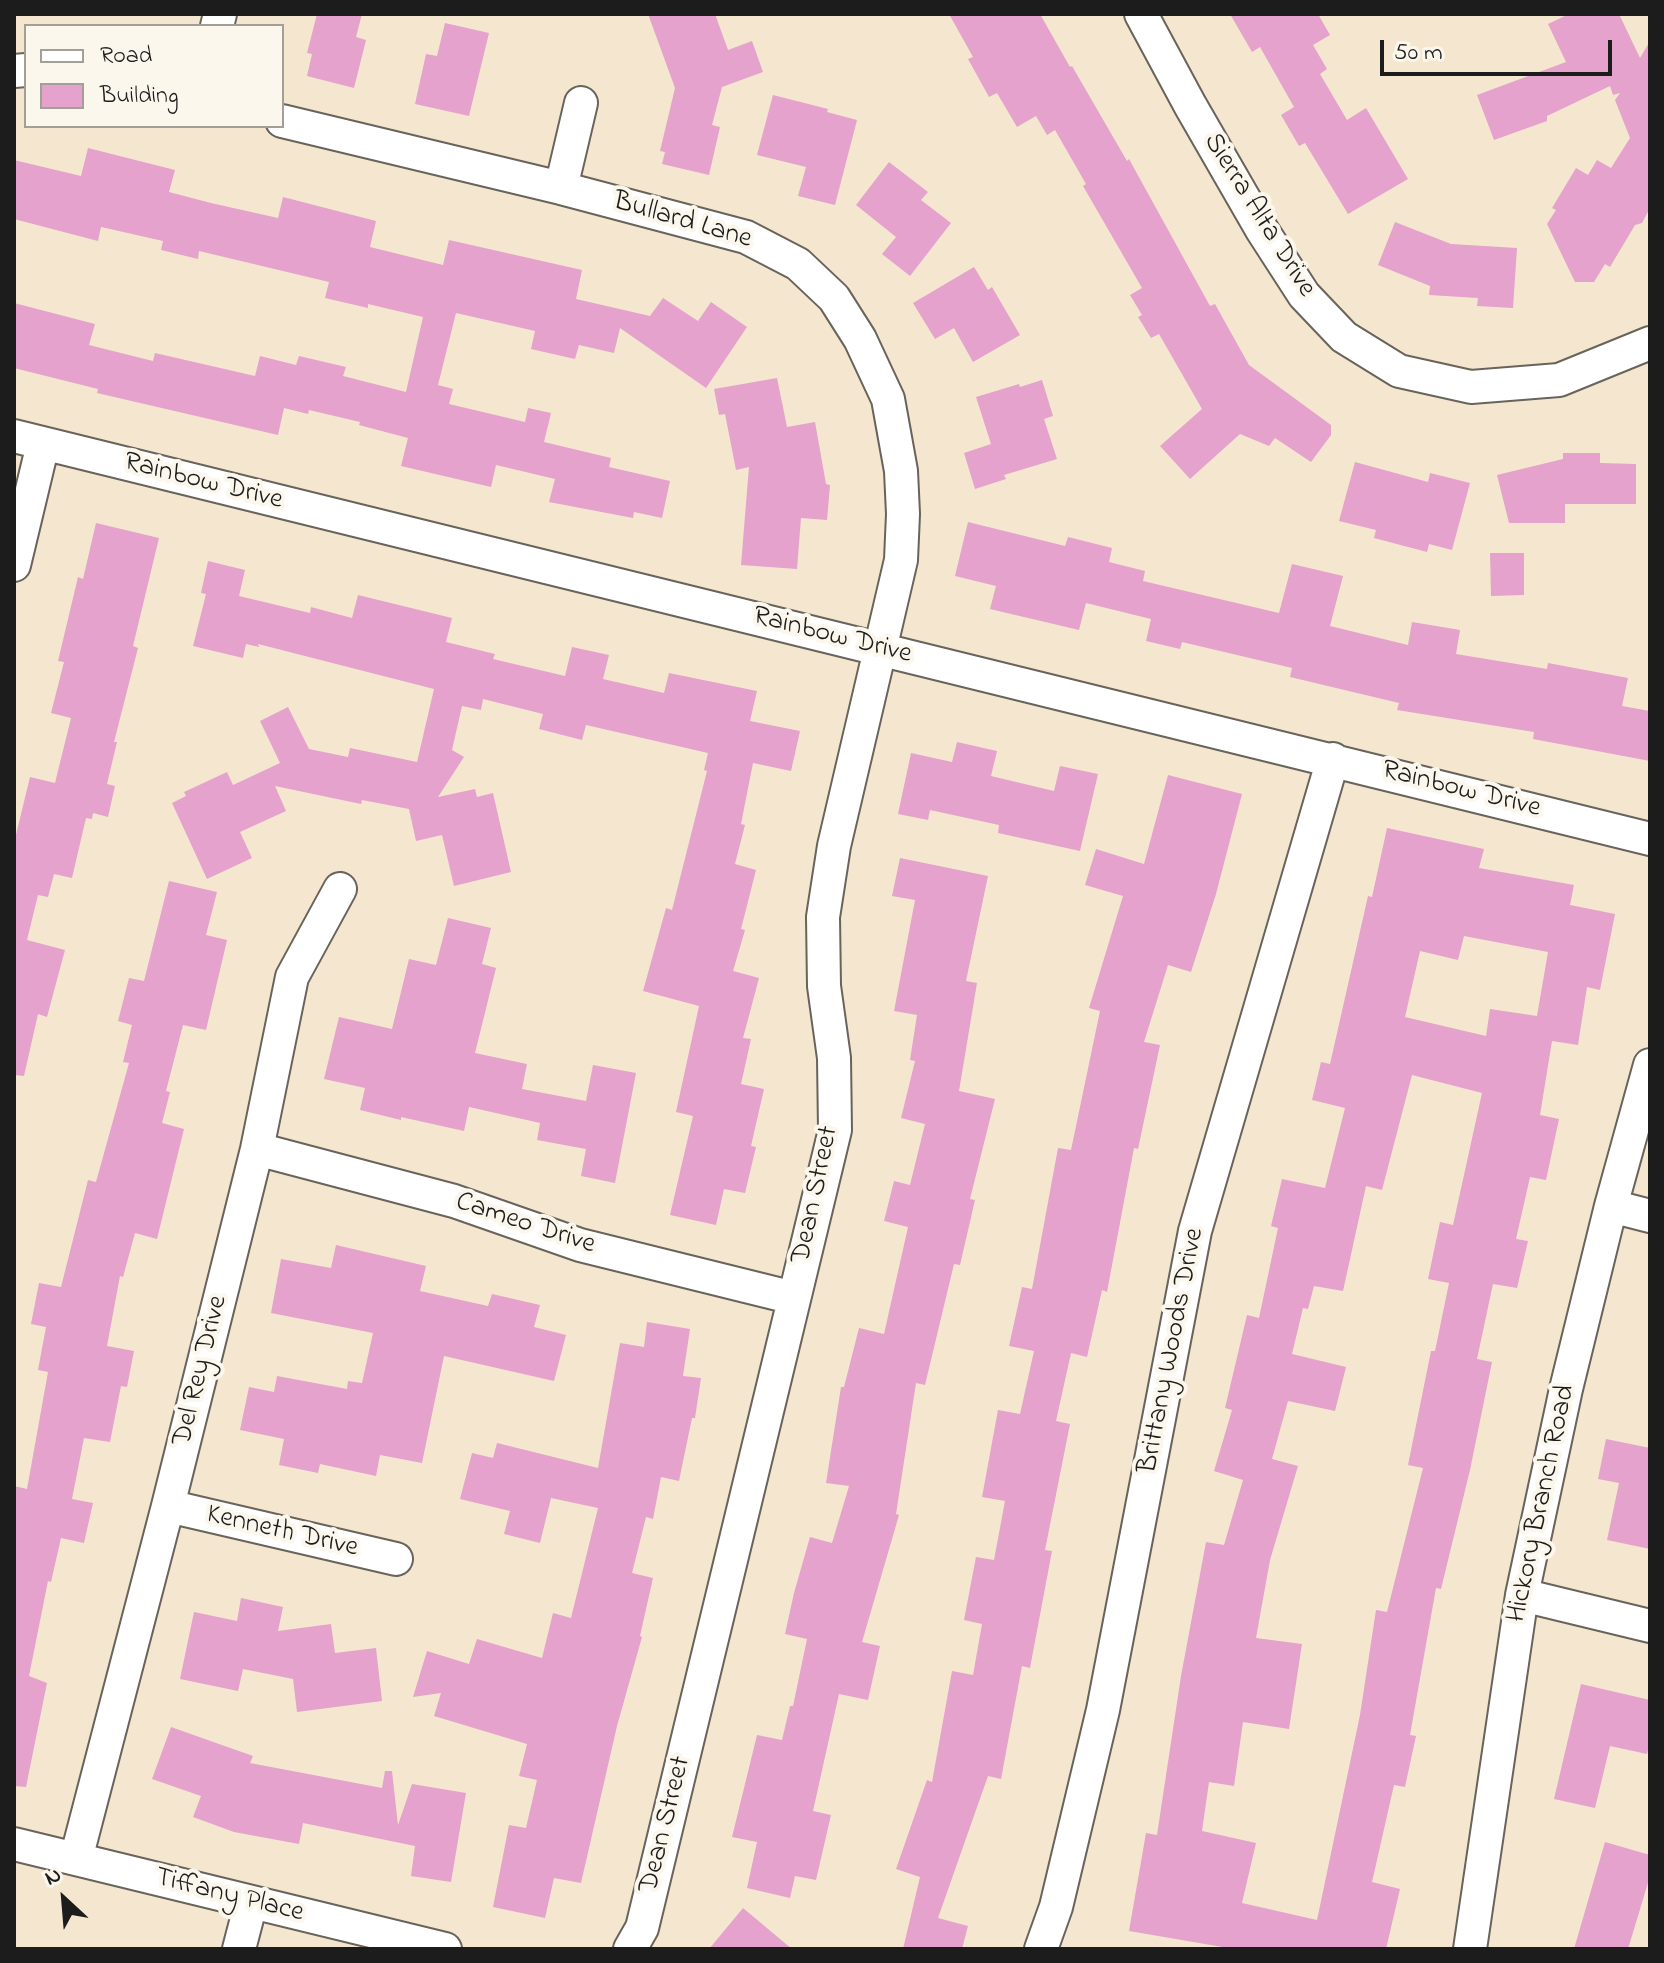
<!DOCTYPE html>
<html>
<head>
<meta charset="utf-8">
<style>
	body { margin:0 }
	#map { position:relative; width:1664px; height:1963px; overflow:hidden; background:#f5e7cf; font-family:"Indie Flower",sans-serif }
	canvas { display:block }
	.frame { position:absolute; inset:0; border:16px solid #1c1c1c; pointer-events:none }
	.legend { position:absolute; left:24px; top:24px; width:260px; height:104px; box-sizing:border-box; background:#fbf7ec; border:2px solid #a29f99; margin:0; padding:10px 14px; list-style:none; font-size:24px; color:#1c1c1c }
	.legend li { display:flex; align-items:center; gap:16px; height:40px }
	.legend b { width:40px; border:2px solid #a29f99 }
	.north { position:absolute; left:24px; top:1859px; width:80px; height:80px; -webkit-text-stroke:6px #fbf7ec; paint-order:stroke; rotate:334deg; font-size:22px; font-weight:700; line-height:32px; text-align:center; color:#1c1c1c }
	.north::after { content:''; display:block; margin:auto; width:28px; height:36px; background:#1c1c1c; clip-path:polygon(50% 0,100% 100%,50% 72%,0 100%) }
	.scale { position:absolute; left:1380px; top:40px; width:232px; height:36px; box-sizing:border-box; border:4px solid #1c1c1c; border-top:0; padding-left:10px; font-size:24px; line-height:28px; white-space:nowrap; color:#1c1c1c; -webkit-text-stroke:6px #fbf7ec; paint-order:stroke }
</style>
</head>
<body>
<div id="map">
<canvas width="1664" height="1963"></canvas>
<div class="frame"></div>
<ul class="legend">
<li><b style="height:10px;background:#fff"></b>Road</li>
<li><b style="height:22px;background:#e4a2cc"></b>Building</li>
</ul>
<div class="north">N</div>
<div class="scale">50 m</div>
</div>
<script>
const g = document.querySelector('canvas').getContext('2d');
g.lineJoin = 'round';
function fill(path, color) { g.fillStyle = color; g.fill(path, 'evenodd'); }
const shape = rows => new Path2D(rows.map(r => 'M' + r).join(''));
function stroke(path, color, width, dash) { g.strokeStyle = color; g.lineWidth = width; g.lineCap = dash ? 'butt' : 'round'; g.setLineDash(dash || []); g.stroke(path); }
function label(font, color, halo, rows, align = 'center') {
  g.font = font + ' "Indie Flower",sans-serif'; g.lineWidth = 8; g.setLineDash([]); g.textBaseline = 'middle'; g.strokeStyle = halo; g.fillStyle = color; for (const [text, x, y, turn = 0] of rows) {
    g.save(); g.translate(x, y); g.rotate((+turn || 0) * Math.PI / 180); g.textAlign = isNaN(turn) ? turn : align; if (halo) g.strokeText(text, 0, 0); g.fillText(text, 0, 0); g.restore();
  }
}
fill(shape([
	[317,14,362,14,356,37,366,40,354,88,307,76,312,54,307,53],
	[648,14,715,14,728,50,752,41,763,72,722,87,712,125,720,127,709,175,662,164,665,152,660,151,675,88],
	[949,14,1040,14,1070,67,1072,66,1127,161,1129,159,1210,306,1215,304,1249,365,1331,425,1331,435,1311,462,1275,438,1269,446,1240,434,1190,479,1160,446,1202,409,1159,334,1151,338,1138,317,1142,315,1130,295,1142,288,1083,186,1086,184,1055,130,1047,135,1036,116,1017,127,997,93,989,97,968,59,973,57],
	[1230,14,1318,14,1330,35,1313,45,1327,69,1320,74,1347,120,1366,108,1408,179,1348,214,1305,143,1299,146,1281,115,1294,107,1260,47,1252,52],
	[1569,14,1619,14,1640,58,1650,41,1650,208,1642,223,1635,225,1610,267,1605,264,1594,282,1575,282,1547,224,1556,210,1552,208,1576,168,1588,175,1597,160,1611,168,1630,138,1615,100,1620,93,1613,95,1610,86,1547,116,1547,121,1494,140,1477,95,1566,62,1548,24],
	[445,23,489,33,469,116,415,104,426,54,437,56],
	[773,95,828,109,827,112,857,120,835,205,798,196,806,167,757,155],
	[88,148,175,170,169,192,211,203,278,218,283,197,376,221,370,247,443,265,449,240,582,270,576,299,650,316,663,298,698,321,711,302,747,327,706,388,620,328,614,353,579,345,575,359,531,349,535,331,456,313,438,385,453,389,449,404,525,422,528,408,551,413,544,442,611,458,609,467,670,481,662,518,634,512,633,518,549,502,555,479,496,465,491,487,401,466,408,438,359,425,360,422,309,410,308,414,284,408,278,435,97,393,98,389,14,368,14,303,95,324,89,345,153,361,155,353,255,376,260,356,296,365,299,356,346,367,343,376,406,392,423,317,368,304,368,308,325,298,329,282,199,251,198,259,161,250,163,241,101,227,98,241,14,219,14,160,81,176],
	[889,162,928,192,921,200,951,223,910,276,882,254,896,237,856,205],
	[1395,222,1451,244,1517,248,1513,308,1477,306,1478,298,1429,295,1430,286,1378,265],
	[974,267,988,290,992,287,1020,335,973,362,954,328,935,339,913,303],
	[777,378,787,427,815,422,826,484,830,485,827,520,801,518,797,569,741,565,749,467,736,470,725,414,719,415,714,389],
	[1042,380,1053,416,1044,419,1057,459,1004,475,1006,479,975,489,964,453,991,444,976,397,1019,384,1020,387],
	[1563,453,1600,453,1600,463,1636,464,1636,504,1565,504,1565,523,1509,523,1497,475,1563,459],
	[1355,462,1428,482,1430,473,1470,483,1452,550,1429,544,1427,552,1374,538,1376,530,1339,521],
	[968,522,1065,546,1068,537,1112,548,1109,562,1145,571,1143,581,1279,613,1292,564,1343,576,1330,626,1408,645,1412,622,1460,630,1456,654,1547,669,1548,663,1628,678,1622,706,1650,711,1650,761,1533,739,1534,732,1397,710,1399,703,1290,677,1292,668,1182,642,1180,649,1146,641,1151,619,1086,603,1079,630,990,609,996,586,955,576],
	[96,523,159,538,133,646,138,648,114,742,117,742,107,784,115,786,108,817,93,813,92,819,86,818,72,878,54,874,48,897,38,895,27,940,65,950,47,1017,38,1014,24,1076,14,1075,14,843,30,777,55,783,71,718,51,713,64,662,58,661,78,577,83,579],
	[1490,553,1524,553,1524,595,1491,596],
	[208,561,245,570,239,596,310,613,311,607,352,618,358,595,452,618,446,642,495,654,493,659,565,676,572,647,609,655,603,679,664,693,669,673,757,691,750,721,800,731,791,771,753,763,741,824,745,825,735,864,756,870,741,929,745,930,733,971,759,978,743,1038,751,1039,741,1084,764,1089,751,1146,756,1147,745,1193,724,1189,716,1225,670,1215,693,1116,676,1112,699,1006,643,991,666,908,672,910,707,771,704,770,708,753,586,725,582,740,539,729,543,714,483,699,481,710,462,706,452,750,464,757,438,797,475,789,477,797,493,793,511,872,454,886,442,835,416,841,409,809,362,800,361,804,275,786,286,811,240,832,252,858,207,879,172,803,186,796,184,792,227,772,233,785,280,763,260,721,288,707,309,749,348,757,350,748,417,762,434,689,258,644,259,647,246,644,243,658,193,646,206,594,201,593],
	[957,742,997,751,991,776,1054,791,1060,766,1098,774,1080,851,998,833,999,825,930,810,928,820,898,814,911,753,952,762],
	[1168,775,1242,794,1216,894,1191,972,1168,965,1144,1042,1160,1045,1138,1149,1134,1148,1107,1292,1102,1290,1087,1357,1071,1353,1056,1421,1070,1424,1045,1550,1052,1551,1030,1668,1022,1666,1001,1779,988,1776,938,1918,968,1926,962,1949,903,1949,920,1877,896,1869,927,1780,932,1782,952,1671,973,1675,982,1624,964,1620,976,1557,994,1560,1005,1501,982,1497,998,1410,1020,1414,1034,1351,1009,1346,1022,1287,1032,1289,1058,1148,1071,1150,1100,1011,1089,1008,1123,896,1085,885,1096,849,1144,864],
	[1387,828,1484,849,1479,868,1574,885,1570,905,1615,914,1600,990,1587,987,1578,1045,1552,1041,1540,1115,1559,1119,1546,1180,1530,1177,1516,1239,1528,1241,1517,1288,1493,1284,1477,1359,1492,1362,1470,1470,1441,1589,1436,1588,1410,1735,1416,1736,1405,1787,1394,1785,1372,1882,1400,1889,1386,1949,1234,1949,1129,1931,1146,1833,1157,1835,1181,1676,1206,1542,1224,1545,1243,1480,1214,1471,1232,1410,1225,1408,1247,1315,1259,1318,1278,1228,1271,1226,1282,1179,1325,1188,1345,1108,1312,1100,1321,1062,1330,1064,1368,896,1372,897],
	[1464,936,1548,952,1537,1016,1490,1009,1486,1036,1405,1017,1420,951,1458,960],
	[1412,1075,1482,1093,1453,1225,1440,1222,1428,1279,1449,1283,1435,1351,1431,1351,1408,1465,1423,1468,1387,1612,1376,1610,1360,1715,1317,1920,1242,1903,1256,1843,1202,1831,1209,1782,1234,1786,1243,1722,1289,1729,1302,1644,1256,1638,1270,1560,1298,1466,1272,1459,1288,1401,1335,1411,1346,1367,1292,1354,1303,1308,1308,1309,1314,1286,1343,1291,1366,1186,1382,1190],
	[900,858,988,876,966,981,977,983,959,1091,995,1099,970,1199,975,1200,960,1265,954,1264,925,1385,916,1383,896,1514,899,1515,862,1642,880,1646,868,1700,839,1694,813,1811,831,1815,816,1880,795,1876,790,1898,747,1888,757,1842,732,1837,757,1735,782,1740,790,1706,793,1706,807,1639,785,1634,794,1593,810,1537,832,1543,849,1486,826,1483,841,1387,844,1387,859,1328,884,1334,908,1227,884,1221,894,1181,910,1185,925,1124,901,1118,915,1061,910,1060,917,1015,894,1011,915,900,892,896],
	[169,881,217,892,206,935,227,940,206,1030,183,1025,166,1091,170,1092,162,1123,184,1129,157,1239,135,1233,123,1277,120,1276,107,1346,134,1351,127,1387,121,1386,110,1442,84,1438,72,1499,93,1503,84,1543,61,1538,51,1582,48,1581,29,1676,47,1683,26,1787,14,1786,14,1486,27,1489,48,1372,38,1370,46,1327,31,1324,39,1283,61,1287,88,1180,96,1182,129,1063,123,1062,132,1025,118,1021,129,978,144,981],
	[448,918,491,928,482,964,496,968,475,1053,527,1064,522,1089,586,1101,593,1065,636,1073,615,1183,581,1176,586,1149,537,1140,540,1123,469,1107,464,1131,401,1117,401,1120,360,1110,365,1088,324,1079,339,1017,392,1029,409,959,436,965],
	[336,1245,426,1266,420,1291,488,1306,492,1294,540,1305,534,1327,566,1335,554,1381,444,1356,422,1463,380,1455,376,1476,320,1464,318,1473,279,1465,284,1439,240,1430,249,1387,274,1392,277,1376,347,1389,348,1381,362,1383,373,1333,271,1313,281,1259,331,1268],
	[647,1322,690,1329,683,1376,701,1378,695,1418,692,1418,679,1481,661,1477,653,1519,646,1517,632,1573,653,1578,640,1636,642,1637,617,1726,581,1883,554,1878,545,1918,493,1907,509,1825,526,1828,537,1780,519,1776,527,1744,434,1716,441,1693,413,1697,427,1651,469,1664,477,1639,542,1658,553,1613,571,1618,598,1508,551,1498,540,1543,504,1534,510,1511,460,1499,472,1453,493,1458,497,1443,598,1468,620,1343,644,1347],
	[1606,1439,1650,1448,1650,1549,1607,1540,1619,1483,1598,1479],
	[241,1598,283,1607,278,1631,331,1624,335,1653,376,1648,382,1701,297,1712,293,1679,243,1669,238,1691,180,1679,194,1612,237,1621],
	[1581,1684,1650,1700,1650,1742,1647,1754,1610,1746,1595,1808,1554,1799],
	[171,1727,253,1756,250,1763,382,1788,385,1771,392,1771,398,1825,412,1784,466,1793,451,1882,411,1876,415,1846,303,1823,299,1844,234,1832,193,1817,201,1796,152,1779],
	[1605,1842,1650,1855,1650,1876,1628,1949,1574,1949],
	[743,1908,792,1949,709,1949]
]), '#e4a2cc');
const minor = shape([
	[1141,14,1190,105,1262,230,1304,295,1344,337,1399,371,1471,387,1559,380,1650,343],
	[217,26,220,14],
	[14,71,26,70],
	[282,121,561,188,746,237,798,264,834,298,860,339,888,399,901,471,903,514,901,560,834,846,823,917,824,986,834,1058,835,1130,642,1928,630,1949],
	[561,188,581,103],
	[14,436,1650,839],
	[14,565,43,444],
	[257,1149,454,1201,580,1245,794,1298],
	[1611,1206,1650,1216],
	[168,1506,396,1559],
	[1522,1595,1650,1626],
	[14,1844,445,1949],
	[76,1859,168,1506,257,1149,292,977,340,889],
	[239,1949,251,1903],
	[1041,1949,1056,1907,1103,1710,1195,1231,1333,759],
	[1470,1949,1522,1595,1566,1389,1611,1206,1650,1065]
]);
stroke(minor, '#68635b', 36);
stroke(minor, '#fff', 32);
label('28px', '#1c1c1c', '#fbf7ec', [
	["Sierra Alta Drive",1258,216,58],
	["Bullard Lane",682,222,16],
	["Rainbow Drive",203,483,14],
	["Rainbow Drive",832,637,14],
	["Rainbow Drive",1461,791,14],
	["Dean Street",817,1195,-78],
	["Cameo Drive",525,1225,18],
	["Brittany Woods Drive",1173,1351,-79],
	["Del Rey Drive",202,1371,-76],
	["Hickory Branch Road",1543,1504,-78],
	["Kenneth Drive",282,1533,13],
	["Dean Street",667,1825,-76],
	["Tiffany Place",229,1897,14]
]);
</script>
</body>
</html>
